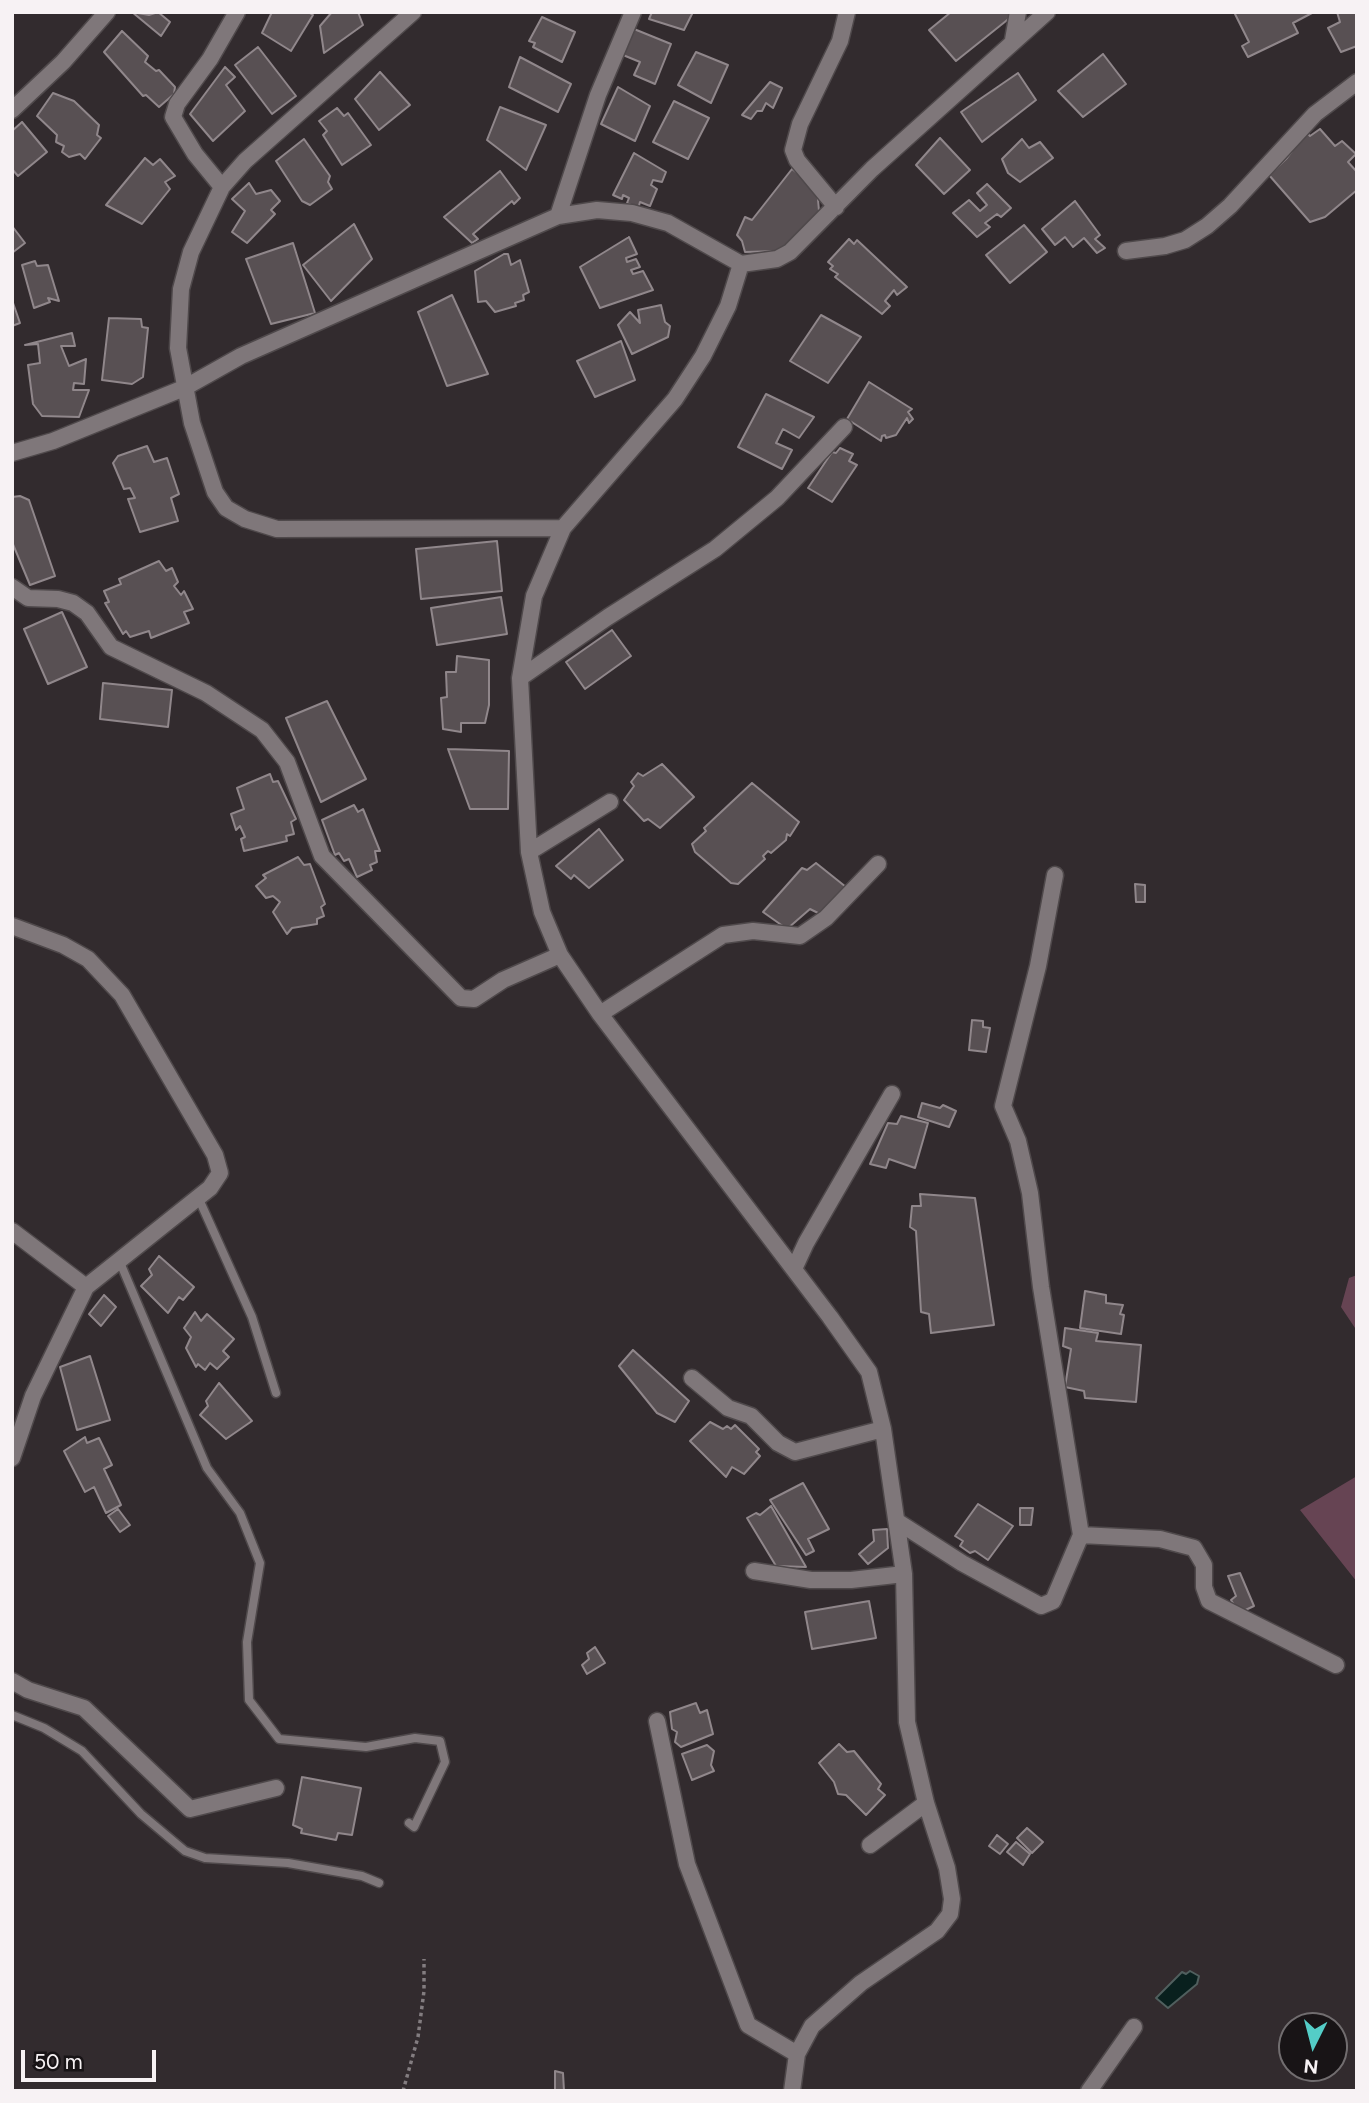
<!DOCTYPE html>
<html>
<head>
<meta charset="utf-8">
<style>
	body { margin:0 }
	#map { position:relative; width:1369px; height:2103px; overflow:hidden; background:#322b2e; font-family:Figtree,sans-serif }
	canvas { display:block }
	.frame { position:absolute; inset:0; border:14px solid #f7f2f4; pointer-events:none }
	.north { position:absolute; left:1278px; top:2012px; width:70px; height:70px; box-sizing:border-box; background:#181416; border:2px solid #716d6f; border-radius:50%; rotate:186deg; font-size:19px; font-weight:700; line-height:28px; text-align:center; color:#f7f2f4 }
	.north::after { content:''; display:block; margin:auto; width:24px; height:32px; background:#54cdc7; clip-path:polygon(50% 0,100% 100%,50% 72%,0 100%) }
	.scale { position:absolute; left:21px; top:2050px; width:135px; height:32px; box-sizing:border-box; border:4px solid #f7f2f4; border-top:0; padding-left:9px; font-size:21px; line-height:24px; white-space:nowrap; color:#f7f2f4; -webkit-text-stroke:5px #181416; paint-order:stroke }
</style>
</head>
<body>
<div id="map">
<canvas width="1369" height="2103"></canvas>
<div class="frame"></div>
<div class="north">N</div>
<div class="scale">50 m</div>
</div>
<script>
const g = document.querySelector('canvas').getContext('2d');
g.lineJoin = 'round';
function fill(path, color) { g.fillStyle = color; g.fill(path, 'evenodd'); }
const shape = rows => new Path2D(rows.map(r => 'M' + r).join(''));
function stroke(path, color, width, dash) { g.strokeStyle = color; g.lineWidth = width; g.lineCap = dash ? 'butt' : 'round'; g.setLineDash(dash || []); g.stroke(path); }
fill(shape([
	[1357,1275,1357,1331,1341,1307,1349,1278],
	[1357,1476,1357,1582,1300,1510]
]), '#664453');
const water = shape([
	[1190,1971,1199,1976,1197,1984,1168,2008,1156,1998,1182,1972,1186,1974,1190,1971]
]);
fill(water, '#09201e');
stroke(water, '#505f5e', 2);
const building = shape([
	[132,12,149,15,158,12,170,22,161,36,132,12],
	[272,12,308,12,313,15,291,51,262,33,272,12],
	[332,12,358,12,363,25,324,53,320,26,332,12],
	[652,12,693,12,684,30,649,19,652,12],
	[951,12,1009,12,1011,17,956,61,929,30,951,12],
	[1234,12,1312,12,1312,13,1293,23,1298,33,1248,57,1242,46,1249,42,1234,12],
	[1337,12,1357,12,1357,46,1341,52,1328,28,1340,22,1337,12],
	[542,17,575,32,562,62,533,47,535,43,529,41,542,17],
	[634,29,671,44,655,84,634,75,640,62,623,55,634,29],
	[122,31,148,56,145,62,156,71,159,70,175,87,174,94,159,107,146,95,143,96,104,52,122,31],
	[258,47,296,96,272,114,235,65,258,47],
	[696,52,728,65,711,103,678,85,696,52],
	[1103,54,1126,84,1083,117,1058,91,1103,54],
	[520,57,571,84,558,112,509,87,520,57],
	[225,67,235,77,226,85,245,111,213,141,190,114,225,67],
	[380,72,410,105,379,130,355,99,380,72],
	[1018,73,1036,100,982,142,961,112,1018,73],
	[770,82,782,88,773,108,766,103,762,111,757,111,751,119,742,115,770,82],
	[618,87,650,106,635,141,601,124,618,87],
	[53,93,74,101,99,125,97,135,101,138,85,159,80,154,69,157,62,152,64,146,56,142,57,135,37,116,53,93],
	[674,101,709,118,688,159,653,142,674,101],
	[500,107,546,125,526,170,487,140,500,107],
	[337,108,344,116,348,113,371,145,342,165,323,135,327,131,319,121,337,108],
	[22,122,47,152,18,176,12,169,12,131,22,122],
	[1320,129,1335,146,1342,141,1356,154,1348,162,1357,172,1357,190,1325,217,1310,222,1269,175,1287,158,1306,132,1310,136,1320,129],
	[940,138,970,170,944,194,916,165,940,138],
	[304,139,330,176,328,182,332,189,310,205,302,201,276,161,304,139],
	[1022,139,1029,148,1040,142,1053,158,1020,182,1008,173,1002,159,1022,139],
	[634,153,666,172,662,182,653,180,651,185,657,189,650,206,640,202,638,209,627,203,629,198,623,195,622,199,613,195,634,153],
	[145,158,153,165,160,159,175,176,165,182,170,189,142,224,106,205,145,158],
	[792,169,817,188,819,211,811,226,778,251,745,252,742,241,737,235,745,217,752,220,792,169],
	[500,171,520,198,514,204,512,201,473,234,478,239,472,243,444,217,500,171],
	[249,183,256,194,271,190,280,201,271,210,275,214,247,243,232,232,245,211,232,199,249,183],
	[987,184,1011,208,1001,217,997,214,985,223,990,227,977,237,953,213,969,200,980,211,987,205,977,193,987,184],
	[1075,201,1100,235,1095,239,1105,248,1097,253,1084,238,1073,247,1065,237,1055,245,1042,229,1075,201],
	[354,224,372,259,331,301,303,265,354,224],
	[1024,225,1047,252,1010,283,986,255,1024,225],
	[12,226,25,243,12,253,12,226],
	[629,237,637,254,626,258,627,262,636,259,640,267,631,270,633,274,643,271,653,290,600,308,580,267,629,237],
	[849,239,854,244,857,240,907,287,897,295,894,290,885,301,890,306,882,314,835,277,838,274,830,269,833,266,828,262,849,239],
	[293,243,315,313,271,324,246,259,293,243],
	[504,254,508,254,511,265,520,260,529,292,523,295,524,300,515,303,516,306,495,312,486,301,478,302,475,271,504,254],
	[35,261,37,266,48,265,59,301,48,298,50,302,34,308,22,265,35,261],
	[452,295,488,374,447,386,418,312,452,295],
	[12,300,20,323,12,326,12,300],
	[661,305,665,322,670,326,668,337,632,354,618,325,630,312,640,323,638,310,661,305],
	[821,315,861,337,828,383,790,361,821,315],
	[109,318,141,319,142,327,148,328,143,377,132,384,102,380,109,318],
	[72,333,75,346,61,346,69,366,86,359,84,384,74,383,73,390,89,390,79,417,42,416,33,404,28,365,40,363,38,344,25,345,72,333],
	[621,341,635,380,595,397,577,361,621,341],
	[869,382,912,409,908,412,913,419,909,423,907,418,896,435,886,438,885,435,882,436,881,441,847,419,869,382],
	[766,394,814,417,799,438,783,429,776,443,792,450,782,469,738,447,766,394],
	[147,446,154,462,167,458,179,494,171,498,178,521,140,532,128,499,135,498,130,488,124,489,113,463,118,456,147,446],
	[840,448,853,454,849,461,857,465,832,502,808,488,832,452,836,453,840,448],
	[20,496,29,500,55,576,30,585,12,542,12,497,20,496],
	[497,541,502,591,421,599,416,549,497,541],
	[159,561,166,571,172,568,178,582,174,586,181,595,184,591,193,609,184,612,189,623,151,638,149,631,130,637,126,631,123,634,105,603,109,602,104,591,121,584,119,579,159,561],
	[501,597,507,634,437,645,431,608,501,597],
	[62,612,87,667,48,684,24,629,62,612],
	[612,630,631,656,585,689,566,662,612,630],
	[457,656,489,660,489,705,485,723,461,723,461,732,443,729,441,698,447,697,446,672,456,672,457,656],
	[103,683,172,690,168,727,100,719,103,683],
	[327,701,366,779,321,802,286,718,327,701],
	[448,749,509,751,508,809,470,809,448,749],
	[662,764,694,797,660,828,648,819,644,821,624,800,634,786,631,782,638,773,643,776,662,764],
	[270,774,273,782,278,781,296,819,291,822,294,834,286,836,287,841,244,851,241,839,245,837,240,826,236,830,231,814,244,809,237,788,270,774],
	[752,783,799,822,790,836,787,834,786,840,771,853,768,851,763,856,765,859,738,884,731,883,695,852,692,844,706,831,704,828,752,783],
	[354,805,358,812,363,809,380,851,375,851,377,862,370,865,372,870,357,877,349,859,344,861,339,853,335,855,322,820,354,805],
	[599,829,623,860,589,888,574,875,571,879,556,866,599,829],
	[298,857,304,865,310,864,325,904,321,907,324,916,317,919,317,924,292,928,287,934,273,912,280,902,273,896,266,898,256,886,266,878,263,875,298,857],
	[816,863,846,887,820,914,810,909,787,929,763,912,802,868,807,870,816,863],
	[1135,884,1145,885,1145,902,1136,902,1135,884],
	[972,1020,983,1021,983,1027,990,1028,986,1052,969,1050,972,1020],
	[922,1103,940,1108,943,1105,956,1111,949,1127,918,1117,922,1103],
	[901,1116,928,1123,915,1168,889,1159,886,1168,870,1164,888,1123,897,1124,901,1116],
	[920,1194,975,1198,994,1325,931,1333,929,1314,921,1312,916,1231,910,1227,912,1206,921,1206,920,1194],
	[159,1256,194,1287,183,1300,179,1297,168,1313,141,1286,152,1275,149,1269,159,1256],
	[1085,1291,1106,1295,1106,1303,1123,1305,1120,1314,1124,1315,1121,1334,1080,1328,1085,1291],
	[104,1295,116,1307,101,1326,89,1314,104,1295],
	[195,1312,201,1321,207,1314,234,1339,223,1351,229,1357,217,1369,210,1363,205,1370,198,1364,196,1367,186,1348,191,1337,184,1328,195,1312],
	[1065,1328,1098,1333,1096,1341,1141,1345,1136,1402,1085,1398,1084,1391,1065,1387,1071,1349,1063,1346,1065,1328],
	[633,1350,689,1401,675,1422,657,1413,619,1366,633,1350],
	[90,1356,110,1420,77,1430,60,1367,90,1356],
	[219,1383,252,1421,226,1439,200,1415,208,1406,206,1401,219,1383],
	[710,1422,723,1429,727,1426,731,1429,735,1425,759,1449,756,1452,760,1456,744,1474,732,1467,726,1477,690,1441,710,1422],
	[85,1437,87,1443,99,1438,112,1465,104,1469,121,1505,106,1513,94,1487,85,1492,64,1451,85,1437],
	[803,1483,829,1529,808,1539,814,1551,806,1555,770,1500,803,1483],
	[978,1504,1013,1526,988,1560,975,1551,970,1553,960,1546,963,1541,955,1536,978,1504],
	[771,1506,806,1567,776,1566,747,1518,756,1513,760,1515,771,1506],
	[1020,1508,1033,1508,1031,1525,1020,1525,1020,1508],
	[118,1509,130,1525,120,1532,108,1516,118,1509],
	[887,1529,888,1548,868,1564,859,1554,874,1541,873,1530,887,1529],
	[1240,1573,1254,1606,1239,1613,1231,1600,1236,1596,1228,1576,1240,1573],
	[869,1601,876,1638,812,1649,805,1612,869,1601],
	[595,1647,605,1663,587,1674,582,1665,589,1659,587,1653,595,1647],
	[696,1703,700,1713,707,1710,713,1734,681,1747,675,1742,677,1732,672,1729,670,1712,696,1703],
	[839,1744,847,1752,854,1751,881,1784,878,1789,885,1795,866,1815,846,1795,838,1794,834,1782,819,1763,839,1744],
	[707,1745,714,1751,711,1765,714,1771,692,1780,682,1754,707,1745],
	[302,1777,361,1788,352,1835,338,1833,336,1840,301,1833,302,1829,293,1825,302,1777],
	[1027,1828,1043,1842,1032,1853,1017,1838,1027,1828],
	[997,1835,1008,1844,1000,1854,989,1846,997,1835],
	[1016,1842,1030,1854,1023,1865,1007,1852,1016,1842],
	[555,2071,563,2073,564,2091,555,2091,555,2071]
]);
fill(building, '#585053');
stroke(building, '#90878b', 2);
const lane = shape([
	[198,1197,252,1317,276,1393],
	[119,1260,207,1468,240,1513,260,1563,247,1642,249,1700,279,1739,366,1747,415,1738,440,1741,445,1762,414,1827,409,1823],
	[12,1715,44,1728,82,1751,141,1814,185,1851,205,1858,288,1863,362,1876,379,1883]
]);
const street = shape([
	[413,12,245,161,222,187,191,252,181,289,178,348,192,423,215,492,226,508,245,519,277,529,563,528],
	[1013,40,1018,12],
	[12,110,63,62,107,12],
	[222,187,195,154,173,117,177,104,210,59,237,12],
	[836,207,797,160,793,150,800,124,840,41,847,12],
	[558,216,598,95,633,12],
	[1126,251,1165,246,1185,240,1207,226,1230,206,1315,114,1357,82],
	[741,264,728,306,703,356,675,399,563,528,534,596,520,678,529,852,542,912,560,955,600,1014,830,1317,869,1372,883,1429,904,1574,907,1722,926,1803,947,1868,952,1899,950,1914,937,1931,861,1983,812,2026,797,2054,792,2091],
	[12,453,53,441,184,388,241,356,558,216,597,210,632,213,668,223,741,264,777,259,790,252,872,169,1047,12],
	[12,587,28,598,58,599,73,603,87,613,111,647,206,693,262,730,287,762,322,856,461,998,474,999,503,980,560,955],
	[520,678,608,617,715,549,777,498,844,427],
	[529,852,610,802],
	[12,926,63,945,88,959,122,995,215,1155,220,1173,210,1188,86,1287,33,1396,12,1458],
	[600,1014,723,935,753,931,800,936,826,918,878,864],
	[12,1231,86,1287],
	[794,1269,806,1243,892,1094],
	[692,1378,728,1408,751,1416,778,1443,795,1452,883,1429],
	[898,1522,962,1563,1041,1606,1053,1601,1081,1535,1041,1287,1030,1193,1018,1141,1003,1106,1038,966,1055,875],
	[1081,1535,1160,1539,1194,1548,1204,1565,1204,1587,1209,1601,1336,1665],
	[754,1571,811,1580,851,1580,904,1574],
	[12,1681,28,1690,84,1708,190,1809,276,1788],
	[657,1721,687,1864,748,2025,797,2054],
	[870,1845,926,1803],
	[1089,2091,1134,2027]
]);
stroke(lane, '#4f494b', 11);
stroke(street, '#4f494b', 19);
stroke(shape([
	[403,2091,418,2037,424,1991,424,1959]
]), '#837d80', 3.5, [3.5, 3.5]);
stroke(lane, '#7f777a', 8);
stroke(street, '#7f777a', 16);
</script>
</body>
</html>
